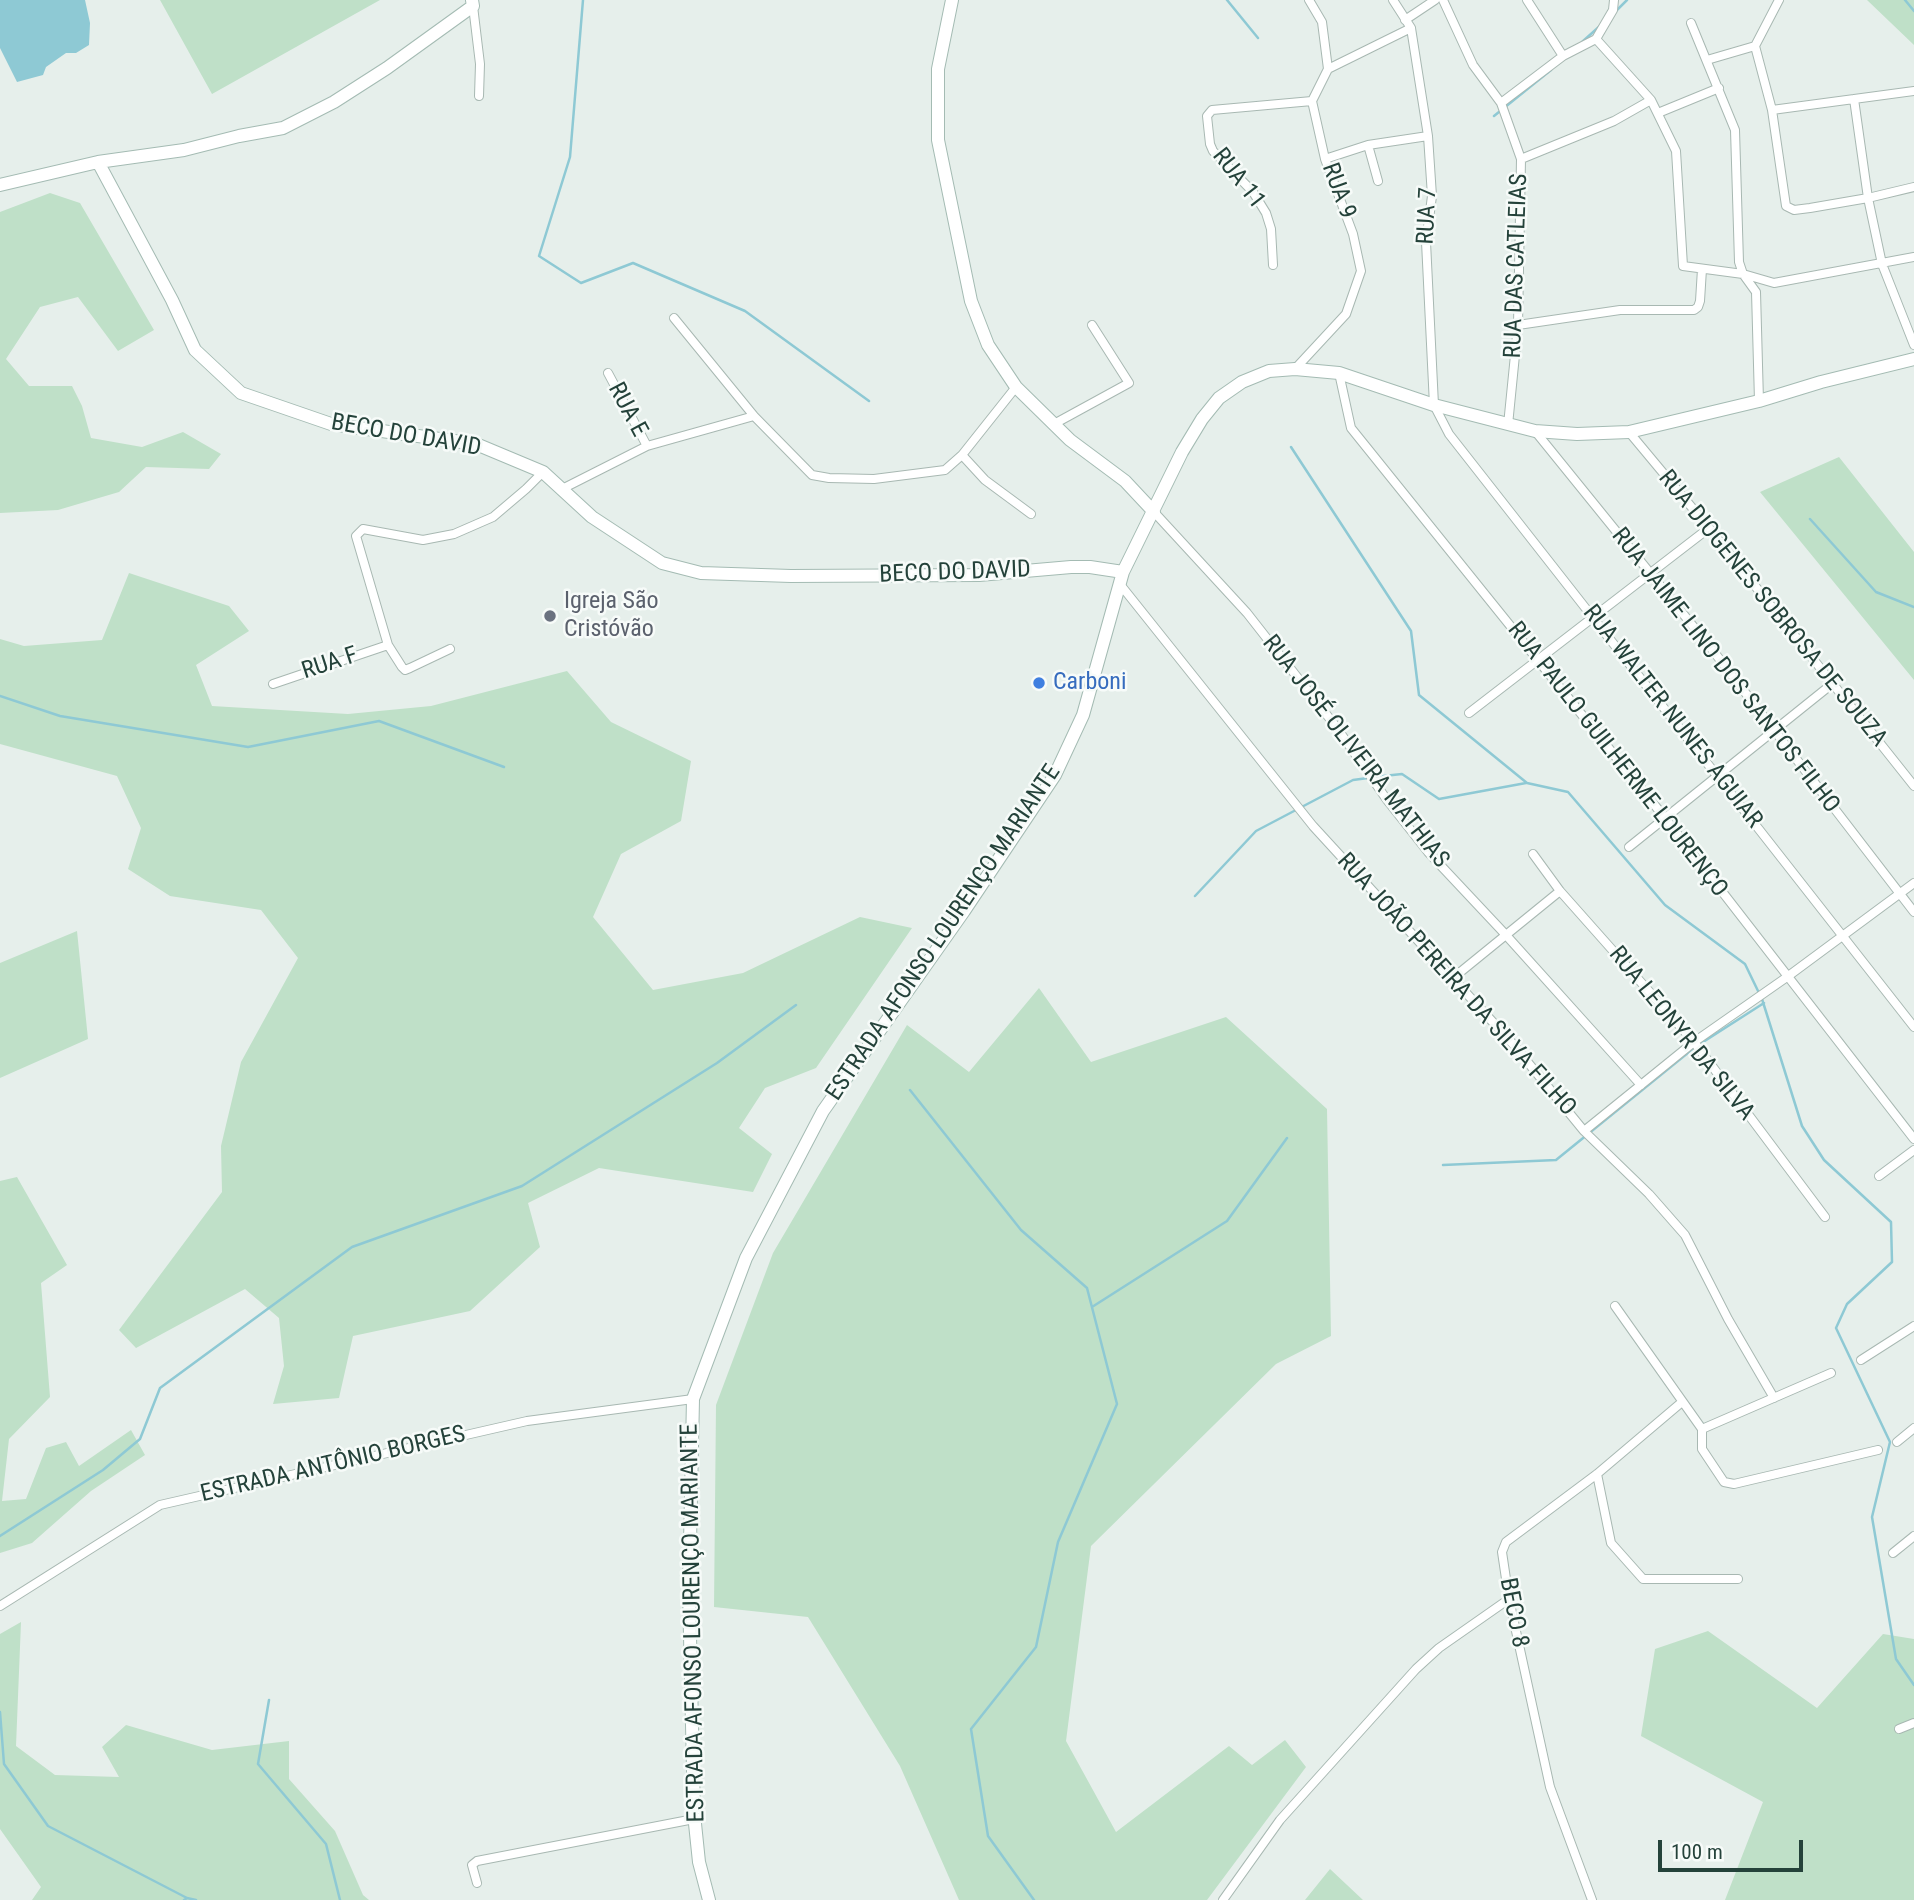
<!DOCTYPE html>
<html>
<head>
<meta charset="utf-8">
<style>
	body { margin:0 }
	#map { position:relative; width:1914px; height:1900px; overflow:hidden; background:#e6efeb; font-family:"Roboto Condensed",sans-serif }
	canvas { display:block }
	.scale { position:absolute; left:1658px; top:1840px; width:145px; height:32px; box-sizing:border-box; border:4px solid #24423a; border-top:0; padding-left:9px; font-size:21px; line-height:24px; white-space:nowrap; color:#24423a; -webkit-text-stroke:5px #f7fbf9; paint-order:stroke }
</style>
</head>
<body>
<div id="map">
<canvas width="1914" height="1900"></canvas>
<div class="scale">100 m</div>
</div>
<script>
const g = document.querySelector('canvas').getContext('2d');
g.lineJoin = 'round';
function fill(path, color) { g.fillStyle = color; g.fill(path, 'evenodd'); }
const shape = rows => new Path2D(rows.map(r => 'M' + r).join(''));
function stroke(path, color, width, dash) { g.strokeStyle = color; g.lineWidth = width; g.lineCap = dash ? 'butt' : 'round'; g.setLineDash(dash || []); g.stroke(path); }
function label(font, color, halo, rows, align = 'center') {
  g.font = font + ' "Roboto Condensed",sans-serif'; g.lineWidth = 5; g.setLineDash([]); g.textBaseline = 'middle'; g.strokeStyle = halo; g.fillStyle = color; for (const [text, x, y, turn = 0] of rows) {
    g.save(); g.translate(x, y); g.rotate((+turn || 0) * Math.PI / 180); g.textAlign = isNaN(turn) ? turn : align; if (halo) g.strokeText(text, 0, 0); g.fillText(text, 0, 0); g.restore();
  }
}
fill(shape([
	[160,0,380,0,212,94],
	[1867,0,1914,0,1914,45],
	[50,193,80,203,154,330,118,351,78,297,40,307,6,359,29,386,72,386,82,406,91,438,142,447,183,432,221,454,209,469,146,467,119,492,58,510,0,513,0,212],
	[1839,457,1914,552,1914,680,1760,492],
	[129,573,229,606,249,631,196,665,212,706,348,714,431,706,567,671,611,722,691,761,681,821,621,854,593,917,653,990,743,973,860,917,912,928,816,1068,765,1088,739,1128,772,1154,753,1192,599,1168,528,1203,540,1247,470,1311,353,1336,339,1398,273,1404,284,1366,279,1318,245,1289,136,1348,119,1330,222,1192,221,1146,241,1062,298,958,261,910,170,896,128,869,141,828,117,776,0,744,0,639,24,646,102,640],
	[77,931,88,1039,0,1078,0,963],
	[1039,988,1091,1062,1226,1017,1327,1109,1331,1336,1276,1364,1091,1546,1066,1741,1116,1832,1229,1746,1252,1765,1285,1740,1306,1767,1207,1900,959,1900,900,1766,808,1617,714,1607,716,1405,773,1253,907,1025,969,1072],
	[17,1177,67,1265,41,1283,50,1397,9,1439,2,1501,26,1499,46,1448,66,1442,79,1466,131,1430,145,1455,91,1491,32,1543,0,1553,0,1181],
	[21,1622,16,1746,55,1775,119,1777,102,1747,126,1725,212,1750,289,1741,289,1779,335,1831,363,1895,369,1900,32,1900,41,1887,0,1829,0,1634],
	[1708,1631,1817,1708,1883,1634,1914,1639,1914,1900,1725,1900,1763,1802,1641,1736,1655,1649],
	[1330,1869,1363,1900,1305,1900]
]), '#bfe0c8');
fill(shape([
	[0,0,85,0,90,23,89,45,76,53,66,53,46,67,43,75,17,82,0,48]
]), '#8ec9d4');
stroke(shape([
	[583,0,570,157,539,256,581,283,633,263,745,311,869,401],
	[1227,0,1258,38],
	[1905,0,1914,11],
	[1616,11,1627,0],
	[1582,42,1601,25],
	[1494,116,1551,70],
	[1291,447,1411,631,1419,695,1527,783,1568,792,1665,905,1745,964,1759,993],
	[1810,519,1876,592,1914,607],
	[0,696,60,716,248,747,379,721,504,767],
	[1374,777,1402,774,1439,799,1526,783],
	[1195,896,1256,831,1353,780,1368,778],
	[1762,999,1802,1126,1824,1160,1891,1222,1892,1262,1847,1304,1836,1328,1890,1442,1872,1517,1896,1659,1914,1685],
	[1700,1044,1764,1003],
	[910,1090,1021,1230,1087,1288,1117,1404,1058,1542,1036,1647,971,1729,988,1836,1034,1900],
	[1443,1165,1556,1160,1694,1048],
	[1092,1307,1227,1221,1287,1138],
	[0,1536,103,1470,140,1439,160,1388,352,1247,522,1186,717,1063,796,1005],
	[269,1700,258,1764,326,1844,340,1900],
	[0,1712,4,1764,48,1826,187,1898],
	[184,1900,187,1898,196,1900]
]), '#8ec9d4', 2.5);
const street = shape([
	[1393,0,1411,28,1428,136,1432,196,1426,242,1434,405,1449,434,1914,1027],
	[1443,0,1473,65,1501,103,1521,159,1518,325,1508,425],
	[1527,0,1563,56],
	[1779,0,1755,46,1772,110,1786,206,1794,210,1810,208,1868,198,1914,187],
	[473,6,480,64,479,96],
	[1405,20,1435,0],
	[1691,23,1735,130,1739,262,1743,274,1756,292,1759,401],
	[1596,39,1613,10,1614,0],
	[1707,60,1755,46],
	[1328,69,1411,28],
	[1854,99,1868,198,1882,264,1914,345],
	[1501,103,1563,56,1596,39,1651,100,1676,151,1683,266,1743,274,1774,283,1914,257],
	[1772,110,1914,91],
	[1658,113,1719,88],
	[1325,159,1368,145],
	[1521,159,1614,121,1651,100],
	[1378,181,1368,145,1428,136],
	[1273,265,1271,229,1266,213,1253,192,1213,151,1210,144,1207,116,1212,110,1312,101],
	[674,318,754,416,812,475,829,478,874,479,945,470,962,455,1016,387],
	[1518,325,1620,310,1694,310,1698,307,1700,301,1702,269],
	[1295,369,1346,314,1361,271,1353,234,1325,159,1312,101,1328,69,1322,22,1309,0],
	[608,373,647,446],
	[1339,373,1351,428,1665,818,1914,1139],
	[1054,424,1129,383,1092,325],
	[1535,431,1714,652,1914,912],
	[1629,432,1709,528,1914,786],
	[962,455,985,480,1031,514],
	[562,489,647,446,754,416],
	[1154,512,1247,613,1337,728,1387,800,1428,852,1505,934,1641,1085],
	[1119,583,1313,826,1512,1043,1584,1131,1649,1194,1685,1235,1728,1319,1774,1398],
	[450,649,410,668,405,670,402,667,388,645,356,536,363,529,423,540,454,534,493,517,526,489,543,472],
	[273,684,388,645],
	[1469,713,1709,528],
	[1629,847,1832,684],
	[1533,854,1560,891,1694,1042,1825,1217],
	[1453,978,1560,891],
	[1584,1131,1694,1042,1787,977,1914,883],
	[1879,1176,1914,1150],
	[1615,1306,1702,1429,1831,1373],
	[1861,1360,1914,1326],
	[1702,1429,1702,1449,1724,1482,1734,1484,1878,1450],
	[1897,1442,1914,1428],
	[1597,1474,1611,1543,1643,1579,1738,1579],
	[1893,1553,1914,1536],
	[0,1606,160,1505,527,1421,693,1399],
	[1899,1729,1914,1723],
	[477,1883,472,1865,477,1861,694,1819],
	[1223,1900,1280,1820,1416,1669,1439,1648,1509,1599],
	[1592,1900,1550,1787,1509,1599,1502,1552,1506,1542,1597,1474,1682,1402]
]);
const secondary = shape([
	[952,0,938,69,938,140,971,301,988,345,1016,387,1070,440,1125,481,1154,512],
	[98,162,172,300,195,350,241,393,331,424,476,444,543,472,592,517,662,563,701,573,791,576,979,575,1071,567,1090,567,1123,572],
	[0,185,98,162,184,150,239,136,283,128,334,102,387,68,473,6,472,0],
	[709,1900,699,1862,694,1814,689,1591,693,1399,746,1258,823,1111,964,911,1055,775,1083,715,1123,572,1182,452,1202,419,1219,398,1242,382,1269,371,1295,369,1339,373,1434,405,1535,431,1577,434,1629,432,1759,401,1821,382,1914,359]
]);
stroke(street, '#a8b8b2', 10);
stroke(secondary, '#a4bbb3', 14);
stroke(street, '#fff', 8);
stroke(secondary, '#fff', 12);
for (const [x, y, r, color] of [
	[550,616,7,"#6b7280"],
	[1039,683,7,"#3f7fe0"]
]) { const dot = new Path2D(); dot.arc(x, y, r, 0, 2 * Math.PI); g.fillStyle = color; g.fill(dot); stroke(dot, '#f7fbf9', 2.5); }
label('24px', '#24423a', '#f7fbf9', [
	["RUA 11",1238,179,52],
	["RUA 9",1338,191,70],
	["RUA 7",1428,216,-87],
	["RUA DAS CATLEIAS",1517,266,-88],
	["RUA E",627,410,62],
	["BECO DO DAVID",406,436,10],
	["BECO DO DAVID",955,573,-2],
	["RUA DIOGENES SOBROSA DE SOUZA",1772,609,51],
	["RUA F",330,664,-18],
	["RUA JAIME LINO DOS SANTOS FILHO",1725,671,52],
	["RUA WALTER NUNES AGUIAR",1672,717,52],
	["RUA JOSÉ OLIVEIRA MATHIAS",1355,752,52],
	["RUA PAULO GUILHERME LOURENÇO",1617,760,52],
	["ESTRADA AFONSO LOURENÇO MARIANTE",944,933,-56],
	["RUA JOÃO PEREIRA DA SILVA FILHO",1456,985,48],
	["RUA LEONYR DA SILVA",1681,1034,51],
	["ESTRADA ANTÔNIO BORGES",333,1465,-13],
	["BECO 8",1513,1613,79],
	["ESTRADA AFONSO LOURENÇO MARIANTE",694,1623,-91]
]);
label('24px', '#5b616d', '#f7fbf9', [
	["Igreja São",564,602],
	["Cristóvão",564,630]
], 'left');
label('24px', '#366cbe', '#f7fbf9', [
	["Carboni",1053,683]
], 'left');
</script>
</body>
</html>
